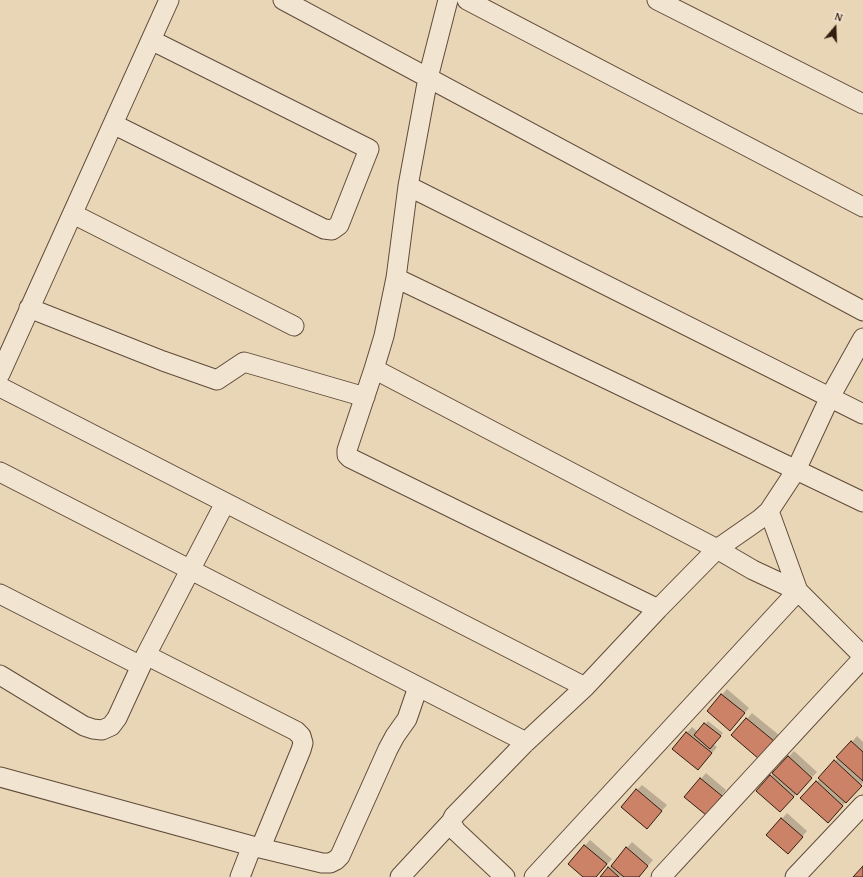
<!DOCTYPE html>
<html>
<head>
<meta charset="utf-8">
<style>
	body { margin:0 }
	#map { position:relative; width:863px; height:877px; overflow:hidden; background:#e9d6b7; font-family:"Gentium Book Plus",serif }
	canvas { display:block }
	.north { position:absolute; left:815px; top:8px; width:40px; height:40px; -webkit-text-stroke:3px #f1e4d0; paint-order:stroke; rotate:19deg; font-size:11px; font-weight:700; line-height:16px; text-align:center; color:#331d10 }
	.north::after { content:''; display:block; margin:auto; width:14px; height:18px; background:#331d10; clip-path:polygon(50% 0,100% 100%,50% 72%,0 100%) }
</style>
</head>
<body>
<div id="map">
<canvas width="863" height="877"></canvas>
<div class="north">N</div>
</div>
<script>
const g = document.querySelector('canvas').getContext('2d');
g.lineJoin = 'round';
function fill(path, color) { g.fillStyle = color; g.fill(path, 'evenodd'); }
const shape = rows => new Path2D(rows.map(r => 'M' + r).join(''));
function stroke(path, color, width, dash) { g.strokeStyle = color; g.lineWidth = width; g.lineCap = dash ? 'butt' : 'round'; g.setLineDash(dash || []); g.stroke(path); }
fill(shape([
	[727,689,749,708,735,724,708,711],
	[752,713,779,735,764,752,733,735],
	[708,721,723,733,713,744,717,747,703,764,673,748,692,727,698,732],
	[857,736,863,742,863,783,833,816,817,782],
	[794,751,817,772,785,806,757,791],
	[706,773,726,790,711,808,686,797],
	[642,785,667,805,652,822,637,790],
	[787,813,807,831,793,847,768,835],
	[590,840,612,859,596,877,585,877,569,863],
	[632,842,653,860,638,877,601,877]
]), '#0003');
const building = shape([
	[721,694,745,713,730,731,707,711,721,694],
	[746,718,774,741,759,759,731,735,746,718],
	[704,723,721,736,710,749,694,735,704,723],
	[686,732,712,753,698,770,672,749,686,732],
	[851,741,863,752,863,781,836,757,851,741],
	[788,756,812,778,797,795,772,773,788,756],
	[834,760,862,786,846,803,818,778,834,760],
	[770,775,794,797,780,812,756,791,770,775],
	[700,778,722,796,706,815,684,797,700,778],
	[816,781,843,806,828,823,800,798,816,781],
	[636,789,662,811,647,829,621,807,636,789],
	[781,818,803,837,788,854,766,835,781,818],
	[584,845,607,864,596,877,583,877,568,864,584,845],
	[626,847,648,866,639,877,624,877,611,866,626,847],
	[863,866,863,877,853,877,863,866],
	[608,867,619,877,600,877,608,867]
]);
fill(building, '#cc8267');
stroke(building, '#331d10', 1);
const minor = shape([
	[283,0,863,311],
	[448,0,428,78,408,186,396,278,384,336,374,369,347,450,347,455,350,458,658,609],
	[467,0,863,207],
	[657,0,863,104],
	[113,124,324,229,332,230,339,225,369,149,151,40],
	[408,186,863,414],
	[73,214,294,326],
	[396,278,863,502],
	[29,308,163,361,217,380,244,362,365,397],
	[374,369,717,549,753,570,798,591,863,656],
	[0,374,169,0],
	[0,387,585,687],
	[0,472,526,742],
	[0,594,141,666],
	[146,655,296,731,301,736,303,743,301,750,261,847],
	[0,675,84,726,93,729,102,730,111,726,117,718,146,655,225,503],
	[0,777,252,846,322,863,330,863,336,860,340,856,388,749,395,736,407,719,418,687],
	[240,877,252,846],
	[400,877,451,822],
	[505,877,456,831,451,822,454,816,526,742,585,687,658,609,717,549,760,519,769,511,796,470,830,397,863,338],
	[534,877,798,591,769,511],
	[661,877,863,658],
	[795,877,863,805]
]);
stroke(minor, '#604b3a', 21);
stroke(minor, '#f1e4d0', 19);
</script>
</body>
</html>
